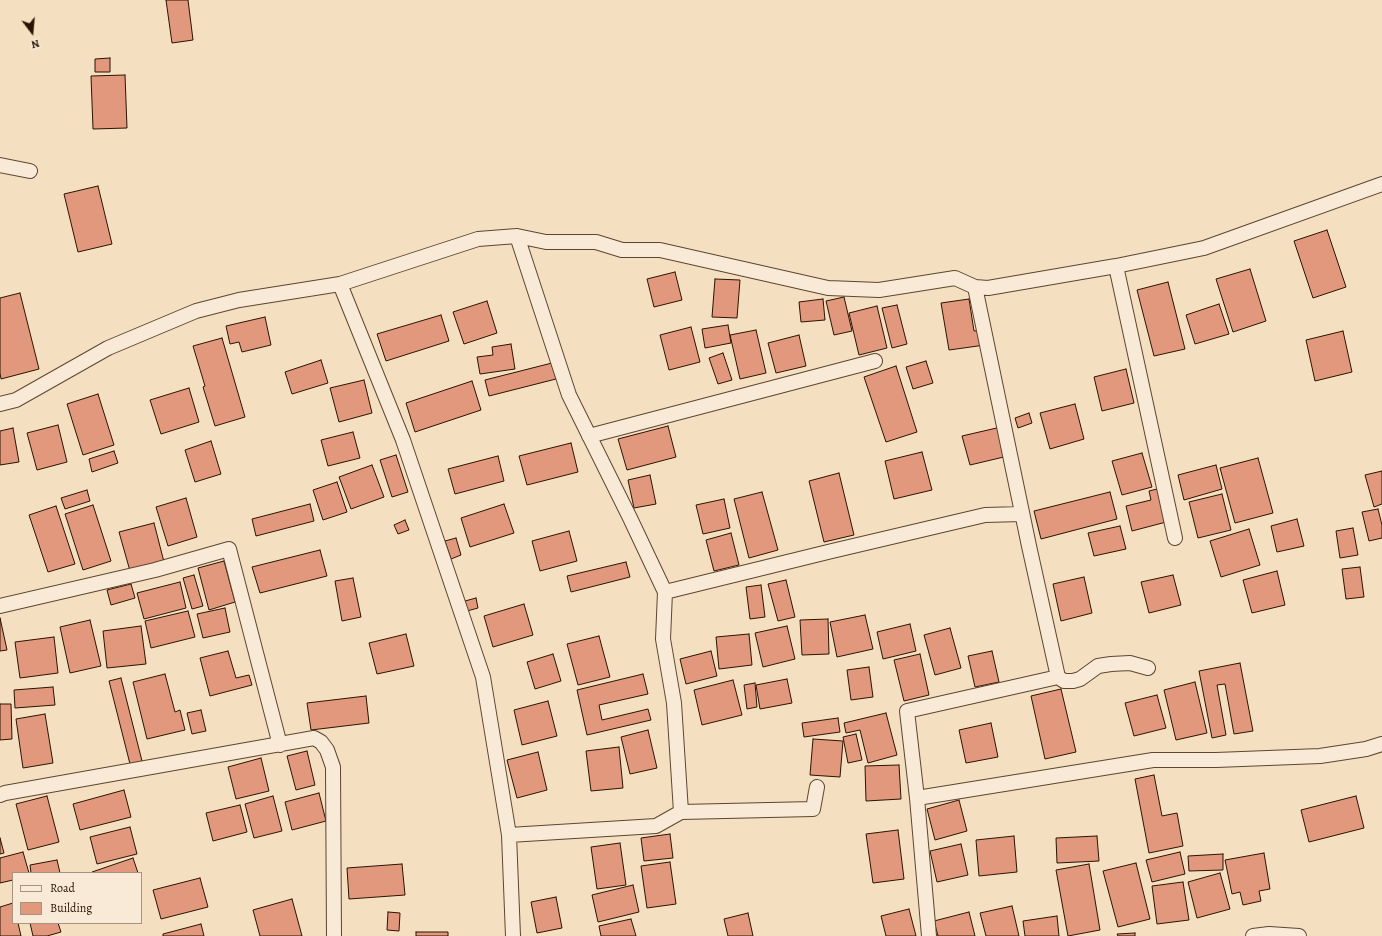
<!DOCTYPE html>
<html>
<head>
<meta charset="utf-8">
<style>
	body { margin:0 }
	#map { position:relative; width:1382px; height:936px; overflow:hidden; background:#f4dfc1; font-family:Alegreya,serif }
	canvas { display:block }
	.legend { position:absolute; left:12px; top:872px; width:130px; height:52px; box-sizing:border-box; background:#f8ead7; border:1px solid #a69481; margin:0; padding:5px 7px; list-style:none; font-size:12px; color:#2b1300 }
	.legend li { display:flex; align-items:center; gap:8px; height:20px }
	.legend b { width:20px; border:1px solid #a69481 }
	.north { position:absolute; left:12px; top:12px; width:40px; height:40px; -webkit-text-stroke:3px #f8ead7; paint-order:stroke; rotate:164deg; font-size:11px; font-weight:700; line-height:16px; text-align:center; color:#2b1300 }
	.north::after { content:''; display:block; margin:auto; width:14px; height:18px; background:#2b1300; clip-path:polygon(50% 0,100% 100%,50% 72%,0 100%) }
</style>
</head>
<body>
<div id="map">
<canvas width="1382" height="936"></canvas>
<ul class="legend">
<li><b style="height:5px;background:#f8ead7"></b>Road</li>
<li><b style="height:11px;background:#e2987d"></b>Building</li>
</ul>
<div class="north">N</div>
</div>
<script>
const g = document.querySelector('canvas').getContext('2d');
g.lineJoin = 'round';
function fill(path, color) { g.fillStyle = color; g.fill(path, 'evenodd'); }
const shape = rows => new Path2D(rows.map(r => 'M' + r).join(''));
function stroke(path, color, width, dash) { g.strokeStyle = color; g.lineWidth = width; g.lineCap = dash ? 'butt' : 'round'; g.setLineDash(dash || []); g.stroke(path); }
const building = shape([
	[166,0,188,0,193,40,172,43,166,0],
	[110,58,110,72,95,72,95,59,110,58],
	[125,75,127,128,93,129,91,76,125,75],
	[98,186,112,244,78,252,64,194,98,186],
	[1327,230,1346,287,1313,298,1294,241,1327,230],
	[1250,269,1266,321,1233,332,1216,279,1250,269],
	[675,272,682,300,654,307,647,279,675,272],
	[715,279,740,280,737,318,712,317,715,279],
	[1168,282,1185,349,1154,356,1137,290,1168,282],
	[20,293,39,369,1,379,0,373,0,298,20,293],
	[844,297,852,331,834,335,826,301,844,297],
	[823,299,825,320,801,322,799,302,823,299],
	[969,299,974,331,983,330,985,345,949,350,941,303,969,299],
	[487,301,497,333,464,344,453,312,487,301],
	[1219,304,1229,334,1195,344,1186,315,1219,304],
	[897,305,907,344,892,348,882,308,897,305],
	[877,306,887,348,859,355,849,313,877,306],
	[441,315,449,341,386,361,377,334,441,315],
	[265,317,271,345,242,352,239,342,230,344,226,326,265,317],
	[728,325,731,343,705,348,702,329,728,325],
	[691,327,700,362,669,370,660,335,691,327],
	[756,330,766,373,740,379,730,335,756,330],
	[1343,331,1352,372,1315,381,1306,340,1343,331],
	[799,335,806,366,776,373,768,343,799,335],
	[222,338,245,417,215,426,203,387,205,386,193,346,222,338],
	[511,344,515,369,480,374,477,357,493,355,492,347,511,344],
	[723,353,732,380,718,384,709,358,723,353],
	[321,360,328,383,292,394,285,372,321,360],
	[926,361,933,383,913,389,906,367,926,361],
	[552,363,556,379,489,396,485,380,552,363],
	[896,366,917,432,886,442,864,377,896,366],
	[1126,369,1134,403,1102,411,1094,377,1126,369],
	[364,380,372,413,339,422,330,388,364,380],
	[472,381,481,410,415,432,406,403,472,381],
	[189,388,199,422,161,434,150,400,189,388],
	[98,394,114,445,83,455,67,404,98,394],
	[1075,404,1084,439,1050,449,1040,413,1075,404],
	[1029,413,1032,423,1018,428,1015,418,1029,413],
	[58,425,67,462,37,470,27,433,58,425],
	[668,426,676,457,627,470,618,439,668,426],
	[1001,427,1008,456,970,465,962,436,1001,427],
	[13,428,19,462,0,465,0,431,13,428],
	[353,432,360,458,328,466,321,440,353,432],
	[211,441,221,474,195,482,185,450,211,441],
	[571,443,578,472,527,485,519,456,571,443],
	[114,451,118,463,92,472,89,459,114,451],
	[922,452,932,490,894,499,885,461,922,452],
	[1142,453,1152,487,1122,495,1112,461,1142,453],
	[396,455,408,492,392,497,380,460,396,455],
	[498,456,504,481,455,494,448,469,498,456],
	[1258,458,1273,513,1235,523,1220,468,1258,458],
	[372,465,384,497,351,509,339,477,372,465],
	[1216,465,1222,489,1184,500,1178,475,1216,465],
	[1382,471,1382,504,1374,507,1365,475,1382,471],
	[839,473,854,535,824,542,809,481,839,473],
	[650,475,656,504,634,508,628,480,650,475],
	[337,482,347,512,323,520,313,490,337,482],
	[1161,488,1170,521,1132,531,1126,506,1151,500,1149,491,1161,488],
	[87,490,90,501,65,509,61,498,87,490],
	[762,492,778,550,749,558,734,499,762,492],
	[1110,492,1117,519,1041,539,1034,511,1110,492],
	[1222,494,1231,530,1198,538,1189,502,1222,494],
	[186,498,197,537,168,546,156,507,186,498],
	[724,499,730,528,703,534,696,505,724,499],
	[310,504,314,521,256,536,252,519,310,504],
	[504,504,514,533,470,547,461,518,504,504],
	[93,505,111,561,83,570,65,514,93,505],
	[56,506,75,564,48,572,29,515,56,506],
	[1378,509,1382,525,1382,538,1369,541,1362,512,1378,509],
	[1297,519,1304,546,1277,552,1271,526,1297,519],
	[405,520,409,530,398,534,394,525,405,520],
	[154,523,164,562,130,571,119,532,154,523],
	[1120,526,1126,549,1094,556,1088,533,1120,526],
	[1353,528,1358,555,1340,558,1336,531,1353,528],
	[1249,529,1260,565,1221,577,1210,541,1249,529],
	[569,531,577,561,540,571,532,541,569,531],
	[731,533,739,565,714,571,706,540,731,533],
	[456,538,461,555,451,559,445,541,456,538],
	[320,550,327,576,260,593,252,567,320,550],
	[224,561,235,602,209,610,198,568,224,561],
	[626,562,630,577,571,592,567,576,626,562],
	[1360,567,1364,597,1346,599,1342,569,1360,567],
	[1277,571,1285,605,1252,613,1243,580,1277,571],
	[194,575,203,606,192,609,183,578,194,575],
	[1173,575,1181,605,1149,613,1141,582,1173,575],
	[1084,577,1092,613,1061,621,1053,584,1084,577],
	[353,578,361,617,342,621,335,581,353,578],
	[786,580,795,617,778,621,768,584,786,580],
	[180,582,186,608,144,619,137,593,180,582],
	[131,584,135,598,111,605,107,590,131,584],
	[761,585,765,617,750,619,746,587,761,585],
	[476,598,478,608,467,611,465,601,476,598],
	[524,604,533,635,493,647,484,616,524,604],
	[225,608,230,632,203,638,197,614,225,608],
	[188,611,195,637,151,648,145,621,188,611],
	[865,615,873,649,837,657,830,622,865,615],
	[0,618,7,650,0,651,0,618],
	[828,619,829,654,802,655,800,620,828,619],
	[90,620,101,666,70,673,60,627,90,620],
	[910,624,916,651,883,659,877,632,910,624],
	[141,626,146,664,107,668,103,631,141,626],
	[787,626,795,659,763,667,755,633,787,626],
	[950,628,961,668,935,675,924,635,950,628],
	[406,634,414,666,377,674,369,643,406,634],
	[749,634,752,665,719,669,716,637,749,634],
	[599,636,610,677,578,685,567,644,599,636],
	[54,637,58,673,20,678,15,642,54,637],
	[228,651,236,678,249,675,252,685,210,696,200,658,228,651],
	[711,651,717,676,686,684,680,659,711,651],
	[992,651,999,682,975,687,968,656,992,651],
	[553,654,561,681,535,689,527,662,553,654],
	[920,654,929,695,904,701,894,660,920,654],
	[1240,663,1253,731,1234,734,1225,684,1217,685,1226,735,1212,738,1199,671,1240,663],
	[869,667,873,697,851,700,847,670,869,667],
	[165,674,175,712,180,710,185,730,147,739,133,682,165,674],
	[643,674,648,694,599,705,602,720,648,709,651,720,587,735,577,690,643,674],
	[121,678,142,761,130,764,109,681,121,678],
	[787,679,792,703,760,709,756,685,787,679],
	[733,680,742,715,702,725,694,690,733,680],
	[1195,682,1207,733,1176,740,1164,690,1195,682],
	[755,683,757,707,747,709,744,685,755,683],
	[53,687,55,705,15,708,14,690,53,687],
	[1061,689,1076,752,1045,759,1031,696,1061,689],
	[1157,695,1166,728,1134,736,1125,703,1157,695],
	[366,696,369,723,311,730,307,703,366,696],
	[548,701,557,736,522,745,514,710,548,701],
	[0,704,11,704,12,739,0,740,0,704],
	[201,710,206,731,192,734,187,713,201,710],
	[886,713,897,755,868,763,860,730,846,733,844,723,886,713],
	[45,714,53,763,23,768,16,719,45,714],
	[838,718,840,732,804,737,802,723,838,718],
	[991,723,998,757,966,763,959,730,991,723],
	[648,730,657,768,630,774,621,737,648,730],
	[856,734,862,760,848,763,843,737,856,734],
	[813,739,843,741,840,777,810,775,813,739],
	[619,747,623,788,591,791,586,751,619,747],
	[307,751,315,785,296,790,287,756,307,751],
	[538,752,547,790,517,798,507,760,538,752],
	[261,758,269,791,236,799,228,767,261,758],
	[899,765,901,799,866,801,865,766,899,765],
	[1154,775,1162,816,1177,813,1183,846,1149,853,1135,779,1154,775],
	[124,790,131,817,80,830,73,804,124,790],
	[319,793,326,821,292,830,285,802,319,793],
	[47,796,59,842,28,850,16,804,47,796],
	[273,796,282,831,254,838,245,804,273,796],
	[1356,796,1364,828,1309,842,1301,810,1356,796],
	[959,800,967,831,935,840,927,809,959,800],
	[240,805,247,832,213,841,206,813,240,805],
	[130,827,137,854,97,864,90,837,130,827],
	[898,830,904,879,873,883,866,834,898,830],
	[670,834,673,858,644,861,641,838,670,834],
	[1014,836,1017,872,979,876,976,840,1014,836],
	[1097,836,1099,861,1057,863,1056,838,1097,836],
	[0,838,4,853,0,854,0,838],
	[620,843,626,885,597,889,591,847,620,843],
	[961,844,968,875,937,882,930,851,961,844],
	[23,852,29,873,13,873,13,880,0,883,0,858,23,852],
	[1180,852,1185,874,1152,882,1146,860,1180,852],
	[1264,853,1270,889,1259,891,1261,901,1243,905,1240,892,1232,894,1225,860,1264,853],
	[1223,854,1223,870,1189,871,1188,856,1223,854],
	[133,858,138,873,92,873,92,872,133,858],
	[57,860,60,873,31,873,30,865,57,860],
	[670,862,676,904,647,908,641,866,670,862],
	[1136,863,1150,919,1118,927,1103,871,1136,863],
	[402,864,405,895,349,899,347,868,402,864],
	[1089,864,1100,930,1068,936,1056,870,1089,864],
	[1220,873,1230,909,1197,918,1188,882,1220,873],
	[200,878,208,907,161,919,153,890,200,878],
	[1183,882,1189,920,1157,924,1152,886,1183,882],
	[633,885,639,912,598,922,592,895,633,885],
	[556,897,562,928,537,933,531,902,556,897],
	[292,899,302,936,260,936,253,910,292,899],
	[13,903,13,923,18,923,21,936,0,936,0,907,13,903],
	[1012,906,1019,936,986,936,980,913,1012,906],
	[909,909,916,936,886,936,881,916,909,909],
	[388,912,400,913,399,931,387,930,388,912],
	[969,912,975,936,938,936,934,921,969,912],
	[748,913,753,936,728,936,724,919,748,913],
	[1057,916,1059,936,1025,936,1023,921,1057,916],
	[631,919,636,936,601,936,599,926,631,919],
	[30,923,58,923,61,932,47,936,33,936,30,923],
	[201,924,204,936,163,936,163,934,201,924],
	[416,932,448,932,448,936,416,936,416,932],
	[1135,933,1135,936,1118,936,1117,934,1135,933]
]);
fill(building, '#e2987d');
stroke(building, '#2b1300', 1);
const street = shape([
	[0,165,30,171],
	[517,236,569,395,630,518,665,592],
	[1116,266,1175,538],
	[340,284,403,440,483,677,509,835,513,936],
	[975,287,1029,546,1058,677,1064,681,1073,681,1080,679,1098,666,1111,664,1130,663,1148,668],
	[0,404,16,400,108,348,196,311,239,300,340,284,478,239,517,236,546,242,596,242,622,250,660,250,828,288,879,290,955,278,975,287,988,288,1116,266,1204,248,1382,184],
	[589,436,875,361],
	[0,606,155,570,229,549,280,745],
	[0,795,5,793,314,738,321,742,327,750,333,767,334,936],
	[917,798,1153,760,1216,760,1320,756,1366,749,1382,744],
	[681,812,813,809,817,787],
	[509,835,656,826,681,812,674,703,663,639,665,592,832,551,985,515,1022,514],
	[929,936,917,798,907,711,1058,677],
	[1253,936,1269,934,1299,936]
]);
stroke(street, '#5d4630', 16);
stroke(street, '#f8ead7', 14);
</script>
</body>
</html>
